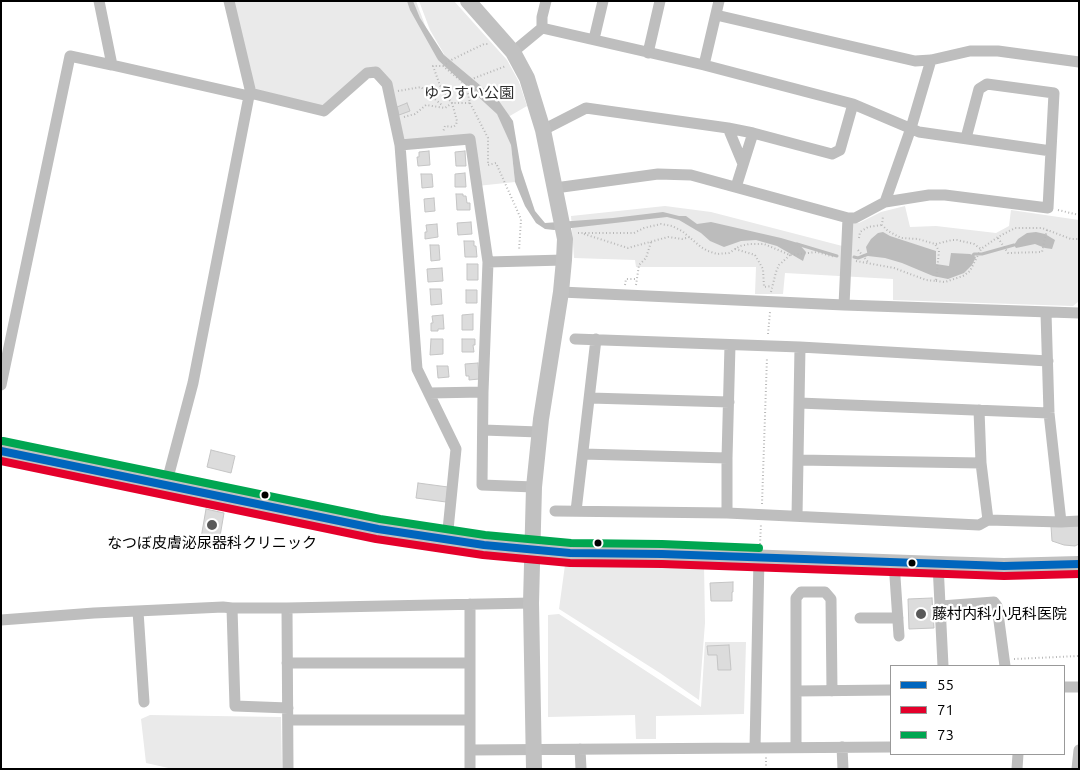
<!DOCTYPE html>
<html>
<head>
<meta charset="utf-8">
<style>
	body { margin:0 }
	#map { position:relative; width:1080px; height:770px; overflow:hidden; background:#fff; font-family:Ubuntu,sans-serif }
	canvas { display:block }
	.frame { position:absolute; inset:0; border:2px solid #000; pointer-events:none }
	.legend { position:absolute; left:890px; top:665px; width:175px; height:90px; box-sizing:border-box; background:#fff; border:1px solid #999; margin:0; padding:6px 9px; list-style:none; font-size:15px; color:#000 }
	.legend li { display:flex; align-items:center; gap:10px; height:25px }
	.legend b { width:25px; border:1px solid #999 }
</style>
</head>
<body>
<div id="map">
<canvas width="1080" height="770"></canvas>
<div class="frame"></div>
<ul class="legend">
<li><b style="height:6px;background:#0065bd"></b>55</li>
<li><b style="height:6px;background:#e4002b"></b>71</li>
<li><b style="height:6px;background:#00a651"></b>73</li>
</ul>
</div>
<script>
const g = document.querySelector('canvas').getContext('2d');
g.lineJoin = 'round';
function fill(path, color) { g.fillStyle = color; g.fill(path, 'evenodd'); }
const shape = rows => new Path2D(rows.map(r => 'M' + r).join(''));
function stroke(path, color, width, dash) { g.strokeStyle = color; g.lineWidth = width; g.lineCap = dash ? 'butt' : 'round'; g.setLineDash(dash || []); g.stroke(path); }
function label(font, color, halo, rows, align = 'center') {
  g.font = font + ' Ubuntu,"Noto Sans JP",sans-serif'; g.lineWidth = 4.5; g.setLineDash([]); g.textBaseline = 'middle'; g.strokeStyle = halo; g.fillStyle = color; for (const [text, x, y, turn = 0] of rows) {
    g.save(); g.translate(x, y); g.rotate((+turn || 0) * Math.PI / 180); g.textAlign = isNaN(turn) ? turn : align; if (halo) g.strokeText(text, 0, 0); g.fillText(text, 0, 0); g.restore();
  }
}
fill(shape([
	[229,1,416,1,438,60,444,54,430,30,419,1,454,1,507,60,519,82,527,106,508,117,515,182,477,186,470,139,400,145,388,93,376,72,324,111,254,94],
	[665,206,711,212,850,248,852,223,859,223,881,212,905,206,910,227,936,226,996,233,1009,226,1011,210,1079,220,1078,302,1073,306,893,300,893,279,785,273,783,294,755,294,756,267,636,267,635,260,574,258,571,216],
	[704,564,705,623,699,700,660,673,559,609,565,565],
	[559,614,701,707,705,642,746,642,744,714,656,716,656,739,636,739,635,715,548,717,548,615],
	[150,715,281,717,282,769,173,769,146,763,141,719]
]), '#eaeaea');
fill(shape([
	[407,1,413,1,420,18,444,55,499,101,513,121,521,169,535,211,545,223,613,218,663,212,679,216,686,216,697,224,711,222,781,238,798,243,806,252,803,261,777,246,756,240,741,241,724,247,710,241,701,233,679,220,667,217,554,230,545,229,536,223,525,206,515,182,511,145,497,114,438,60,410,10],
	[883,232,890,236,936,251,936,264,949,266,951,253,970,254,976,257,972,265,964,273,948,279,933,276,902,263,885,258,868,256,866,247,871,239,878,233],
	[1036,232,1045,234,1055,240,1052,249,1045,248,1035,244,1016,248,1014,245,1018,239,1027,233]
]), '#bcbcbc');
stroke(shape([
	[797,244,837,256],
	[854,257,858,258,871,253],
	[971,258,974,254,982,254,1014,245]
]), '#bcbcbc', 3);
const building = shape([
	[407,103,410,111,399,115,397,107,407,103],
	[429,151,430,165,418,166,417,157,419,157,419,152,429,151],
	[465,151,466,166,456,166,455,152,465,151],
	[465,173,466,187,455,187,455,174,465,173],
	[421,174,432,174,433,187,422,188,421,174],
	[456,194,463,194,463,196,466,196,467,203,470,203,470,210,457,210,456,194],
	[434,198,435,211,425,212,424,199,434,198],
	[471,222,472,234,458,235,457,223,471,222],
	[437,224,438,237,425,239,425,232,427,232,426,225,437,224],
	[464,241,474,241,474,246,476,246,477,257,465,257,464,241],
	[430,245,439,245,440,260,431,261,430,245],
	[467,264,478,264,478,280,467,280,467,264],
	[442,268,443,281,428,282,427,269,442,268],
	[430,289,441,289,442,304,431,305,430,289],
	[466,290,477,290,477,303,466,303,466,290],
	[473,314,473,330,462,330,462,315,473,314],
	[443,315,444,329,438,329,438,331,431,331,431,323,433,323,432,316,443,315],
	[431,339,443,339,443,354,430,355,431,339],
	[462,339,475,339,475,345,473,345,474,352,462,352,462,339],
	[478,363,479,379,469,380,469,376,466,376,465,364,478,363],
	[437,366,448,366,449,377,438,378,437,366],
	[211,450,235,456,231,473,207,467,211,450],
	[418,483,448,487,446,502,416,498,418,483],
	[206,509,224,513,219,542,201,538,206,509],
	[1051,526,1079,526,1079,544,1075,546,1064,545,1052,541,1051,526],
	[733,582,733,592,732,592,732,601,711,601,710,583,733,582],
	[932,598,934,628,909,629,908,599,932,598],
	[729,645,731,670,718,670,717,655,708,655,707,646,729,645]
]);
fill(building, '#dcdcdc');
stroke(building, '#c5c5c5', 1);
stroke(shape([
	[443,66,451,60,484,44,488,44],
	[466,85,472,79,506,66],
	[398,91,421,87,443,106],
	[470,103,488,138,488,165,496,163,521,219,519,251],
	[404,117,415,114,426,105,445,108,452,103,470,103,466,85,443,66,433,66,442,91,452,103,457,121,456,125,453,127,445,126,443,132],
	[1058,210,1079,215],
	[578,233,634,233,644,228,661,224,672,226,682,231,701,247,708,251,717,254,729,253,740,246,749,244,764,244,790,255,817,252,835,257],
	[584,234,628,248,668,237,682,239,690,237],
	[859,238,860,232,868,227,882,225],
	[998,238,1008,253,1042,252,1047,230],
	[936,244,952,240,957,240,974,244,981,249],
	[735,249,755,255,763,269,764,287,772,286],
	[858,250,868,262],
	[856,261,894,268,926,280,936,281,939,251,935,244,918,239,901,238,888,231,882,225,883,216],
	[936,281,945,282,963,276,970,271,981,249,998,237,1015,228,1042,228,1071,239,1079,239],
	[625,285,626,279,637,279],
	[636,285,639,265,646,258,651,242],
	[771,292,776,272,779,265,790,255],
	[768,334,770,312],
	[762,504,767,357],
	[760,544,761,524],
	[1014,659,1079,656],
	[766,769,766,757]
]), '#b8b8b8', 2, [1, 2.5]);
stroke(shape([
	[229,1,250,89,249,96,254,94,324,111,367,73,376,72,387,84,400,145,417,369,456,449,447,540],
	[716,15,915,61,931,60,970,51,998,51,1079,62],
	[542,28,704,65,853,104,919,132,1051,151],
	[542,28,542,17,546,1],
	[594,39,603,1],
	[513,52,542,28],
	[648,53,660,1],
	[112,65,249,96,193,383,166,485],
	[704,65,719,1],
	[728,128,743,164],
	[543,130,586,108,728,128,753,133,832,154,840,150,853,104],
	[400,145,470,139,488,262,483,392,482,485,534,487],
	[736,187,753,133],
	[555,188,658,174,691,175,848,218,855,218,885,202,929,195,945,195,1048,208,1054,93,987,84,979,89,966,138],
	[885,202,911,128,931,60],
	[488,262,564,260],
	[561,292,844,305,1079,313],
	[844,305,848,218],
	[1046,313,1049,413,1061,522],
	[575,339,800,347,1048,361],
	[1,385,70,56,112,65,99,1],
	[429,393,483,392],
	[590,398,729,402],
	[799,403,1049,413],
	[979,410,981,463,988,520],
	[483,430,539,432],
	[583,454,727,458],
	[798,460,981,463],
	[555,511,727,513,979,525,988,520,1061,522,1079,521],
	[576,511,596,339],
	[727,513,727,458,730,345],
	[797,516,800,347],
	[894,562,899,636],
	[938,564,943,666],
	[470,604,470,769],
	[941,606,994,602,997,606,1005,666],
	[287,608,288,769],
	[138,611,144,702],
	[860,618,898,618],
	[1,620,94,613,223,607,232,608],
	[287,663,470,663],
	[1064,687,1079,687],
	[796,691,891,690],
	[288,708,235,706,232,608,287,608,531,603],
	[288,720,470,720],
	[796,747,796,598,801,592,825,592,831,599,832,691],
	[842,747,843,769],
	[755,748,759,558],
	[580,749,581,769],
	[470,750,891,747],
	[1017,769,1018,754],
	[1077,769,1079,750]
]), '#bebebe', 11);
stroke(shape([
	[468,1,513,52,527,78,543,130,565,239,564,260,561,292,541,419,534,487,531,603,534,769],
	[1,451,378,529,428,537,484,545,570,553,662,554,938,564,1004,566,1079,564]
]), '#c1c1c1', 16);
stroke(shape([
	[1,451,378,529,484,545,570,553,662,554,1004,566,1079,564]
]), '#0065bd', 8);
stroke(shape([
	[1,461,376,539,483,555,570,563,662,564,1004,576,1079,574]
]), '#e4002b', 8);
stroke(shape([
	[3,441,380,519,485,535,571,543,662,544,759,548]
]), '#00a651', 8);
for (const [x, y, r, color] of [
	[265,495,4.5,"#000"],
	[212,525,6,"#595959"],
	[598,543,4.5,"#000"],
	[912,563,4.5,"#000"],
	[921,614,6,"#595959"]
]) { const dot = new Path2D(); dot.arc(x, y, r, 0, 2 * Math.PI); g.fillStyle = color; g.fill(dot); stroke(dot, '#fff', 2); }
label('15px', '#2f2f2f', '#fff', [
	["ゆうすい公園",469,93]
]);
label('15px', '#000', '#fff', [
	["なつぼ皮膚泌尿器科クリニック",212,543],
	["藤村内科小児科医院",932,614,"left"]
]);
</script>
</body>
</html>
